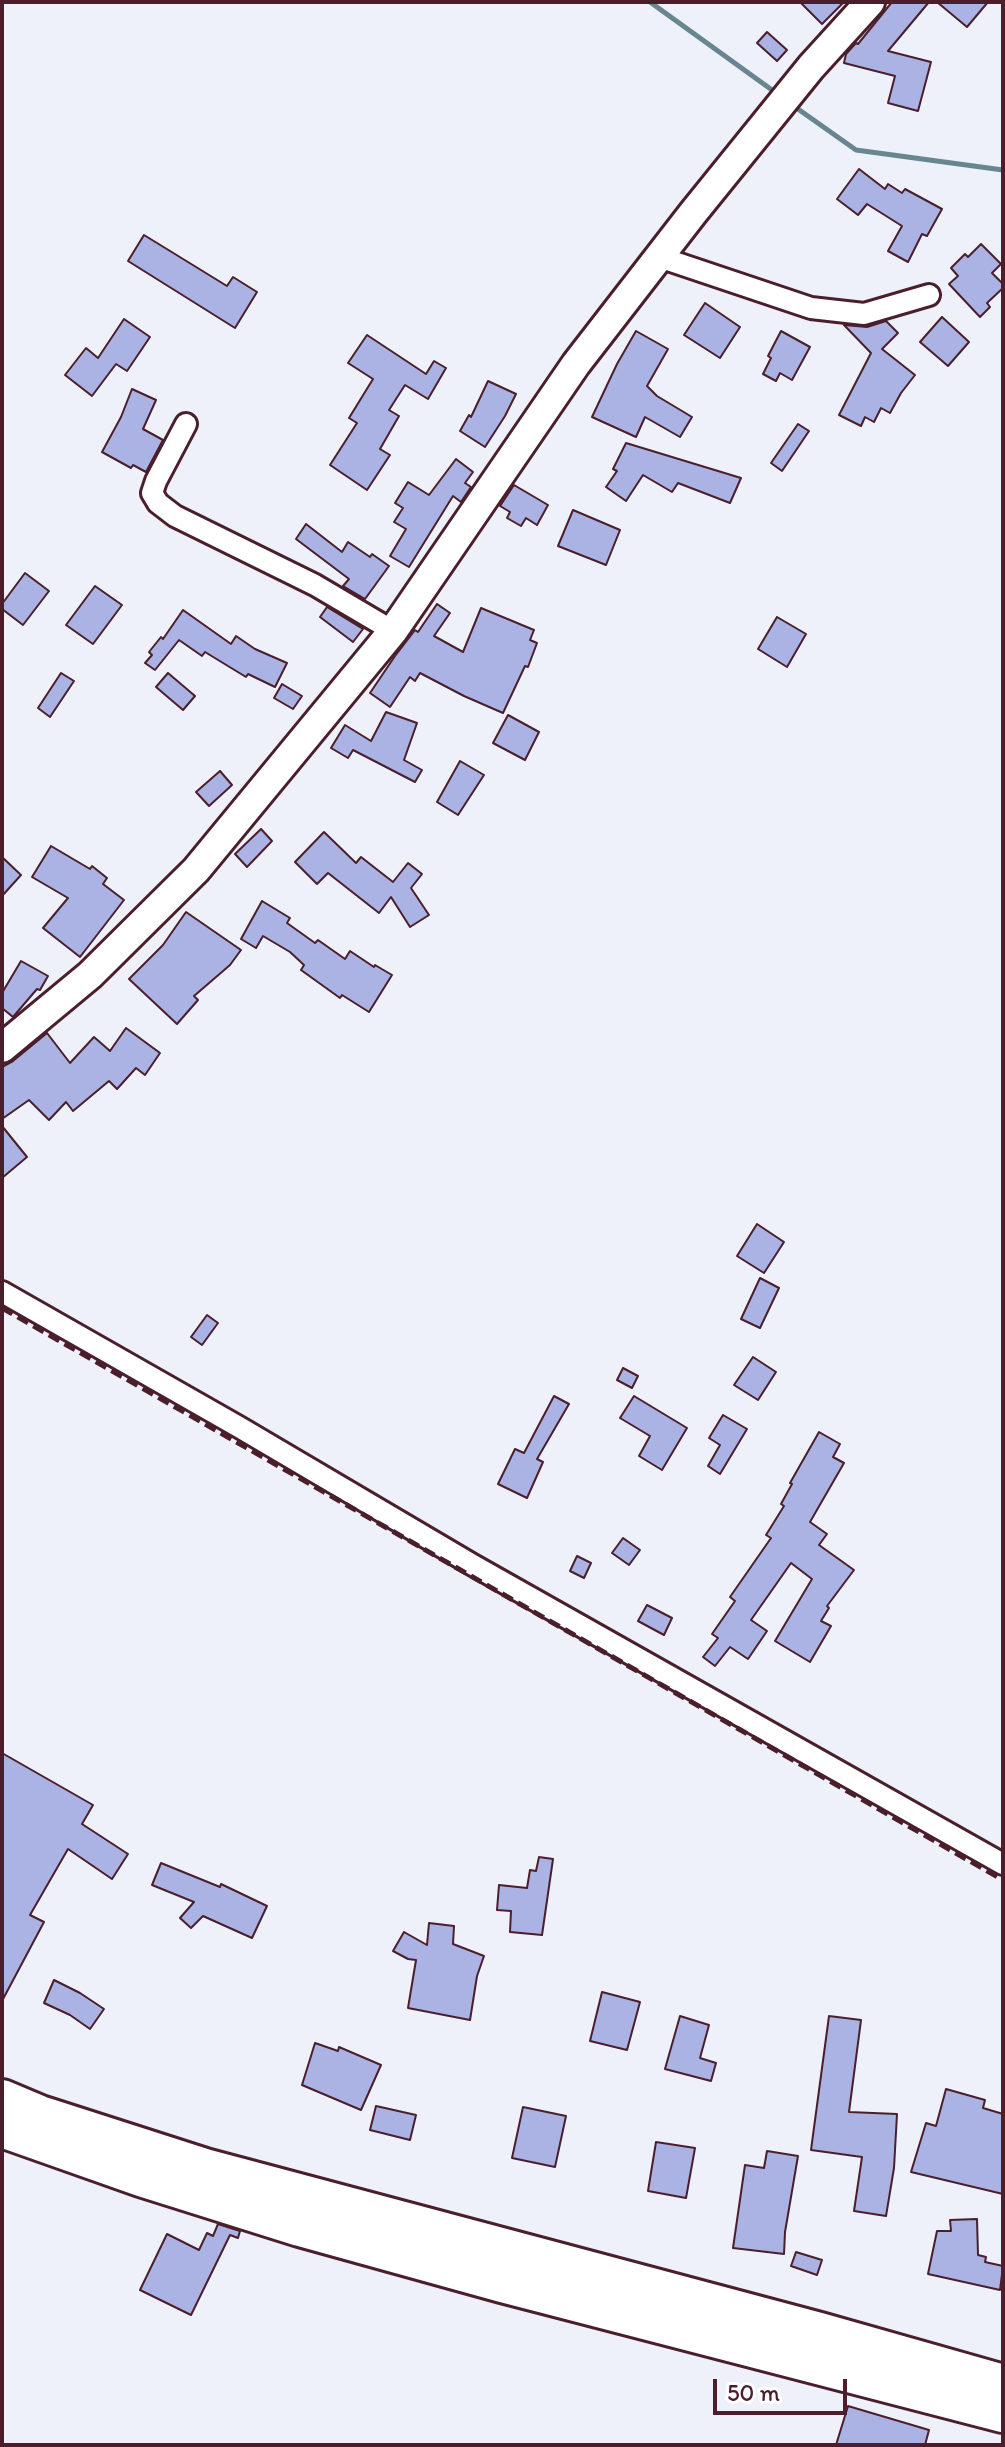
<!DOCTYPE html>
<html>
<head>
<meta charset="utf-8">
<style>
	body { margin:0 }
	#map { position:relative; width:1005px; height:2447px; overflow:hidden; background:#eef0fa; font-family:Itim,sans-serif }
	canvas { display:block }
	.frame { position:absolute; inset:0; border:4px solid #4a1f2b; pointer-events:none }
	.scale { position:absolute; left:713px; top:2379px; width:134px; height:36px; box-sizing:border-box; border:4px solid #4a1f2b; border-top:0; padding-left:10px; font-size:24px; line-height:28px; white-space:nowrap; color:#4a1f2b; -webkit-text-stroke:6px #fff; paint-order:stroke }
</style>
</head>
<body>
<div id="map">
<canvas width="1005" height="2447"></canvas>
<div class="frame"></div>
<div class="scale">50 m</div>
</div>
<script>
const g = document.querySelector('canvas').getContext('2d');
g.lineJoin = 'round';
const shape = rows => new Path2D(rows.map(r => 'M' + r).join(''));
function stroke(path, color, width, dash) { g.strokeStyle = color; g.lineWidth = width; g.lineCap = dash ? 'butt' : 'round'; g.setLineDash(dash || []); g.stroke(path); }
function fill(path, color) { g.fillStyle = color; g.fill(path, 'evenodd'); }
stroke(shape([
	[650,2,772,90],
	[798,109,856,150,1003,170]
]), '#678690', 5);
const building = shape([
	[800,2,844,2,822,24,800,2],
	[892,2,929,2,888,51,931,62,918,111,888,103,895,76,844,63,846,54,856,43,858,44,892,2],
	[937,2,988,2,967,27,937,2],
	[767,32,787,50,777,61,757,43,767,32],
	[859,169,885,189,888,184,902,193,905,189,942,209,927,236,922,234,908,262,888,251,902,226,867,204,858,215,837,199,859,169],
	[144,235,227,286,233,277,257,292,235,328,128,261,144,235],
	[981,244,1001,264,992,273,1003,284,1003,288,987,303,990,307,980,317,949,284,958,276,951,268,965,254,968,257,981,244],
	[705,303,740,327,720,358,684,335,705,303],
	[942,317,969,342,948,366,920,342,942,317],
	[124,319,150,337,127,371,116,364,92,396,65,375,86,348,98,358,124,319],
	[886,321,898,333,882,349,915,375,901,393,890,413,881,408,874,422,865,417,861,426,839,415,871,353,844,325,867,327,886,321],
	[636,331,668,349,647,386,657,396,692,417,680,437,645,417,636,437,592,417,617,364,636,331],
	[781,331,810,347,792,380,780,373,776,381,763,374,771,358,768,356,781,331],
	[367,335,426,374,434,361,446,368,428,399,405,385,389,410,399,416,380,449,390,455,367,490,330,465,357,423,349,418,373,379,348,363,367,335],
	[488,381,516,394,505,416,485,447,460,431,469,415,471,417,488,381],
	[132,389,156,400,143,429,163,440,146,472,133,465,131,468,102,452,121,417,132,389],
	[798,424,809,431,782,471,771,463,798,424],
	[626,443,741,478,730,503,678,483,672,492,643,475,626,501,606,487,617,471,613,469,626,443],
	[456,459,473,472,465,483,471,487,461,502,453,496,409,567,390,556,406,529,394,522,403,508,395,503,408,482,429,495,456,459],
	[514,485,548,505,537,525,526,518,521,526,507,518,510,512,500,506,514,485],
	[573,510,620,530,606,565,558,546,573,510],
	[306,524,342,552,348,542,370,557,372,554,389,566,365,599,343,586,349,579,296,539,306,524],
	[25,573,49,591,23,625,2,609,2,604,25,573],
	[95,586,122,605,93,644,66,625,95,586],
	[437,604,450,613,434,636,463,652,481,608,534,630,530,640,537,643,528,667,525,666,503,713,464,696,420,673,415,681,410,677,390,707,370,693,395,656,415,630,418,632,437,604],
	[327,607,363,629,353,642,320,617,327,607],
	[183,610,231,644,236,636,255,649,287,663,275,687,248,674,246,677,205,652,202,656,179,640,155,670,145,663,152,655,149,652,161,637,163,639,183,610],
	[777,617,806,634,787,667,758,649,777,617],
	[61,673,74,681,50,717,38,708,61,673],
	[168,673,195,696,183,710,156,687,168,673],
	[282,684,302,696,293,709,274,698,282,684],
	[386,712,417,723,404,760,422,770,415,782,353,750,348,758,331,748,345,725,371,741,386,712],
	[508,715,539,732,525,760,493,743,508,715],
	[460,761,484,775,458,815,437,802,460,761],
	[220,771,232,785,209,806,196,792,220,771],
	[261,829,272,841,247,867,235,854,261,829],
	[324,832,356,863,361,857,393,882,408,863,422,874,411,888,429,915,410,927,391,897,379,913,328,873,317,884,295,862,324,832],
	[51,846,90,869,92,866,107,878,103,884,124,900,80,957,43,928,68,898,32,877,51,846],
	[2,857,21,875,2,896,2,857],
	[262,901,290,918,287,923,315,943,318,940,345,959,350,951,374,967,375,965,392,975,369,1012,342,995,340,998,301,970,304,965,290,952,263,936,256,948,241,939,262,901],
	[186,912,241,950,230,965,194,996,198,1000,177,1024,129,979,163,945,186,912],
	[21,961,48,976,40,990,37,989,13,1017,2,1008,2,993,21,961],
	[126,1028,160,1053,145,1075,136,1068,117,1089,109,1081,73,1111,66,1102,49,1120,29,1100,2,1119,2,1067,13,1061,47,1033,70,1063,94,1037,110,1051,126,1028],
	[2,1126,27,1157,2,1178,2,1126],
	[757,1224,784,1242,764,1273,737,1256,757,1224],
	[760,1278,779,1288,760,1328,741,1319,760,1278],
	[207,1315,218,1323,202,1345,191,1337,207,1315],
	[753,1357,776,1372,758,1400,734,1385,753,1357],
	[623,1368,638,1376,632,1388,617,1380,623,1368],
	[554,1396,569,1404,537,1459,543,1462,527,1498,498,1484,515,1449,524,1453,554,1396],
	[634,1396,687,1428,662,1470,639,1456,650,1436,620,1418,634,1396],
	[723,1415,747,1429,720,1474,708,1466,720,1445,709,1438,723,1415],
	[819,1432,840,1444,833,1457,844,1463,810,1522,827,1534,819,1545,854,1570,827,1606,829,1608,821,1621,831,1626,810,1662,775,1641,812,1579,791,1563,751,1620,767,1631,748,1659,730,1647,715,1666,703,1657,718,1638,712,1634,735,1601,730,1597,771,1538,766,1535,784,1506,781,1504,792,1484,790,1483,819,1432],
	[623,1538,640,1550,629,1565,612,1553,623,1538],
	[577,1556,591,1563,584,1578,570,1571,577,1556],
	[647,1605,672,1618,664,1635,638,1621,647,1605],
	[2,1753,93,1805,82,1824,128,1854,112,1879,68,1849,30,1915,44,1922,2,2001,2,1753],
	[539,1857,553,1859,542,1935,510,1932,511,1911,497,1910,499,1885,527,1888,530,1870,536,1871,539,1857],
	[161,1863,220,1887,221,1884,267,1906,252,1938,203,1916,191,1928,180,1918,194,1902,152,1885,161,1863],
	[429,1923,454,1926,453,1944,484,1956,477,1976,470,2020,408,2008,416,1960,408,1959,393,1951,404,1932,427,1945,429,1923],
	[54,1980,80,1993,104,2009,90,2029,70,2015,44,2003,54,1980],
	[602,1992,640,2002,627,2050,590,2041,602,1992],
	[680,2016,709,2025,700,2058,716,2063,711,2081,665,2069,680,2016],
	[829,2016,861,2020,849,2112,897,2114,894,2168,886,2216,854,2211,862,2157,811,2150,829,2016],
	[315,2043,338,2051,339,2047,381,2065,361,2110,302,2085,315,2043],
	[946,2089,985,2100,983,2108,1003,2114,1003,2194,911,2172,926,2123,936,2126,946,2089],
	[376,2106,416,2115,410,2140,370,2130,376,2106],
	[523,2107,566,2116,555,2167,512,2158,523,2107],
	[656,2142,695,2148,686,2198,648,2191,656,2142],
	[767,2151,798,2156,785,2232,784,2254,733,2248,745,2165,764,2168,767,2151],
	[977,2219,978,2255,986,2257,985,2262,1003,2266,1000,2290,928,2274,937,2231,951,2231,950,2220,977,2219],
	[218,2224,240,2231,238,2238,230,2235,191,2315,140,2290,167,2234,199,2250,207,2233,213,2236,218,2224],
	[796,2252,822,2260,817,2275,791,2266,796,2252],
	[848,2406,929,2430,925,2445,836,2445,848,2406]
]);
fill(building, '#abb3e4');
stroke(building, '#4a1f2b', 2);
const street = shape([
	[659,257,811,308,864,314,929,295],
	[186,424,156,481,152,493,158,503,175,516,315,585,393,631],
	[2,1292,239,1427,473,1565,1003,1864]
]);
const secondary = shape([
	[2,1048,90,975,196,870,393,631,576,364,693,213,811,67,870,2]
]);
const highway = shape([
	[2,2099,40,2115,205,2168,820,2332,1003,2384],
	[2,2128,141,2177,300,2227,502,2283,1003,2413]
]);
stroke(street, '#4a1f2b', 26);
stroke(secondary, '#4a1f2b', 34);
stroke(highway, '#4a1f2b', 44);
stroke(street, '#fff', 20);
stroke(secondary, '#fff', 28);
stroke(highway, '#fff', 38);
stroke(shape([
	[2,1308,1003,1880]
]), '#4a1f2b', 5, [12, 6]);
</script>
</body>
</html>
